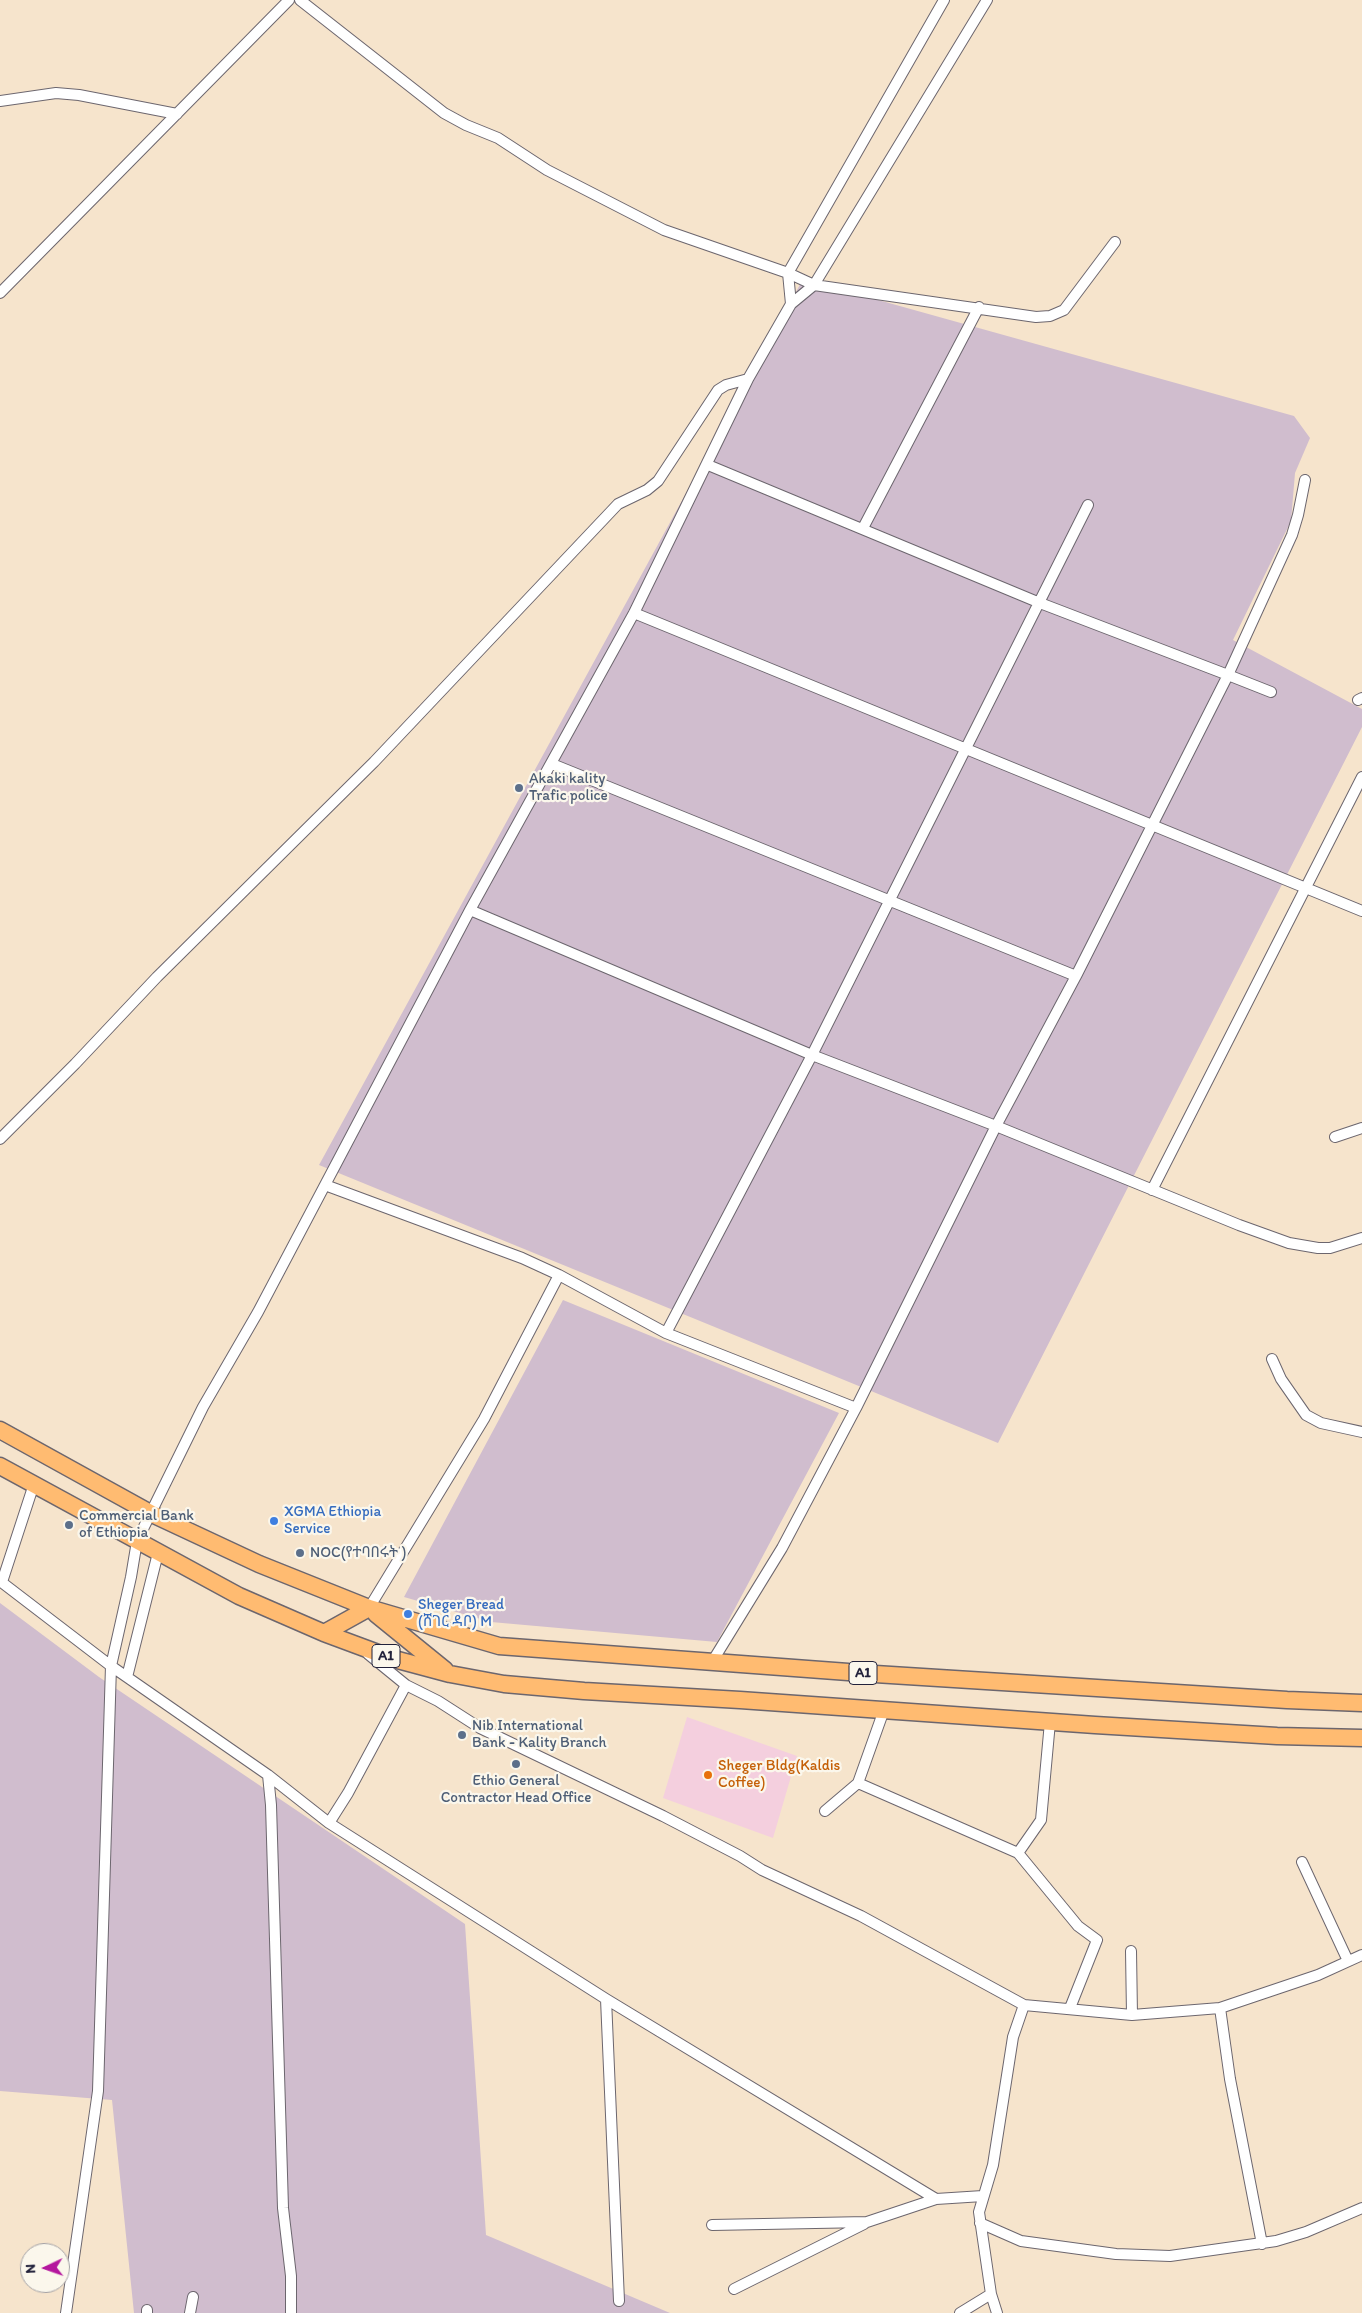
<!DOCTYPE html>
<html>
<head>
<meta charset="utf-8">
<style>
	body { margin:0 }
	#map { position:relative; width:1362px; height:2313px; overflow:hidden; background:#f6e4cc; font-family:Itim,sans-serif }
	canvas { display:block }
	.north { position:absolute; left:20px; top:2243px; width:50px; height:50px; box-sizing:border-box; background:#fbf7ec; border:1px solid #a4a2a5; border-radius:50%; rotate:267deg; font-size:14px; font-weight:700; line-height:20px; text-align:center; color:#22223b }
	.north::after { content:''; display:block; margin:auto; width:18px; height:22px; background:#b5179e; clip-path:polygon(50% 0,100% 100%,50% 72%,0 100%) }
</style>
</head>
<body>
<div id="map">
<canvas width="1362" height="2313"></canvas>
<div class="north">N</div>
</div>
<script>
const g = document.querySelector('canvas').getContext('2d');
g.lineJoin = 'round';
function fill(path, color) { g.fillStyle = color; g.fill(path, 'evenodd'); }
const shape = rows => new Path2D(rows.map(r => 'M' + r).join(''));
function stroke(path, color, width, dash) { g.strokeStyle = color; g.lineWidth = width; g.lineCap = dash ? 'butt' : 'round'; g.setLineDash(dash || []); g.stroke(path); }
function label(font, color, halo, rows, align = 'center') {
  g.font = font + ' Itim,"Noto Sans Ethiopic",sans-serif'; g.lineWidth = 4.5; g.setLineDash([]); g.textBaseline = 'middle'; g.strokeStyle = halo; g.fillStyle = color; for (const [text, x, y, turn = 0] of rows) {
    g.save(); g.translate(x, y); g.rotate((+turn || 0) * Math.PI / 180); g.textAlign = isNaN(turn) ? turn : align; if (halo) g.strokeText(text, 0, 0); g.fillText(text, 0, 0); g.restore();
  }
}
fill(shape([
	[687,1717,797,1756,773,1838,663,1798]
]), '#f4cfde');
fill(shape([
	[803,279,1294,416,1310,438,1295,473,1291,521,1233,640,1362,709,1362,727,998,1443,319,1165],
	[563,1300,839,1413,717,1642,491,1622,404,1597],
	[0,1603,99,1677,465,1924,486,2235,670,2313,134,2313,112,2100,0,2091]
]), '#d0bdce');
const street = shape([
	[300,0,444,113,466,125,498,138,547,170,664,230,788,273,814,285,1036,317,1050,316,1064,310,1115,242],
	[0,101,56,93,79,95,177,114],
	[0,293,289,0],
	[791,304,788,273,944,0],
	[708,465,1040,603,1228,675,1076,976,996,1126,856,1408,782,1548,712,1662],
	[863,528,979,307],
	[634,613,1362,911],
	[1271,692,1228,675,1292,535,1298,515,1305,480],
	[1358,700,1362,698],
	[552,764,1076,976],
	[470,910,812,1055,996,1126,1239,1225,1289,1243,1318,1248,1330,1248,1362,1238],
	[1335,1137,1362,1128],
	[0,1139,75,1064,157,977,374,762,618,504,647,490,658,481,718,390,726,385,748,379],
	[325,1185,522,1258,559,1275,666,1333,856,1408],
	[1152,1190,1362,777],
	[666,1333,812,1055,1088,505],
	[1272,1359,1281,1379,1306,1415,1321,1423,1362,1432],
	[0,1581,111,1666,268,1775,329,1823,606,1999,936,2199,983,2196],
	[2,1582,34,1484],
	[369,1608,484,1419,559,1275],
	[368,1654,406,1685,438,1701,480,1728,663,1816,740,1856,762,1870,861,1916,1024,2005,1132,2015,1220,2008,1318,1975,1362,1955],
	[127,1677,158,1553],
	[884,1710,858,1783,1018,1853,1078,1926,1097,1940,1070,2008],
	[268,1775,271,1805,283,2208,291,2276,291,2313],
	[825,1811,858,1783],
	[329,1823,348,1793,406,1685],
	[1018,1853,1041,1820,1050,1722],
	[1302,1862,1348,1961],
	[1131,1951,1132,2015],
	[606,1999,619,2301],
	[1220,2008,1230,2079,1262,2244],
	[980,2223,1021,2241,1116,2254,1170,2256,1276,2241,1306,2232,1362,2208],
	[712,2225,867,2222,936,2199],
	[734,2289,864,2224],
	[147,2310,147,2313],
	[66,2313,98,2091,111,1666,131,1577,137,1541,203,1407,258,1312,470,910,634,613,748,379,791,304,814,285,987,0],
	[190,2313,193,2297],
	[960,2313,991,2294],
	[997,2313,991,2294,979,2212,993,2165,1013,2037,1024,2005]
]);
const primary = shape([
	[0,1430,152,1514,259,1564,369,1608,499,1646,875,1674,1287,1700,1362,1703],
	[0,1466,239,1596,324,1633,394,1659,450,1674,504,1684,584,1691,740,1700,1095,1725,1277,1736,1362,1738],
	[376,1614,445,1670],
	[324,1633,369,1608]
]);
stroke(street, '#6c666e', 12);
stroke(primary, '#6c666e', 19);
stroke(street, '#fff', 10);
stroke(primary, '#ffbb71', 16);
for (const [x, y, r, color] of [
	[519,788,5,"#5c6f8a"],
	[274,1521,5,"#3f7fe0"],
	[69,1525,5,"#5c6f8a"],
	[300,1553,5,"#5c6f8a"],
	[408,1614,5,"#3f7fe0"],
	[462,1735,5,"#5c6f8a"],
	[516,1764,5,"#5c6f8a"],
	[708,1775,5,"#e8710a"]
]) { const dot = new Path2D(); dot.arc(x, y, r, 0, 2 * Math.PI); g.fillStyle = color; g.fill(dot); stroke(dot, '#fbf7ec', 2); }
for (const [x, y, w] of [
	[386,1656,28],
	[863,1673,28]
]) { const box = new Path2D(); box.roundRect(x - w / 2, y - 11.5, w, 23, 4); g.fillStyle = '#fbf7ec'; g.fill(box); stroke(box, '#22223b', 1); }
label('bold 14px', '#22223b', null, [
	["A1",386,1656],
	["A1",863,1673]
]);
label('15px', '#4e5e75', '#fbf7ec', [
	["Akaki kality",529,779],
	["Trafic police",529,796],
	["Commercial Bank",79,1516],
	["of Ethiopia",79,1533],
	["NOC(የተባበሩት )",310,1553],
	["Nib International",472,1726],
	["Bank - Kality Branch",472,1743],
	["Ethio General",516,1781,"center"],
	["Contractor Head Office",516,1798,"center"]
], 'left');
label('15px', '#366cbe', '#fbf7ec', [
	["XGMA Ethiopia",284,1512],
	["Service",284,1529],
	["Sheger Bread",418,1605],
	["(ሸገር ዳቦ) M",418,1622]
], 'left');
label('15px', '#c56008', '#fbf7ec', [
	["Sheger Bldg(Kaldis",718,1766],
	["Coffee)",718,1783]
], 'left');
</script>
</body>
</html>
